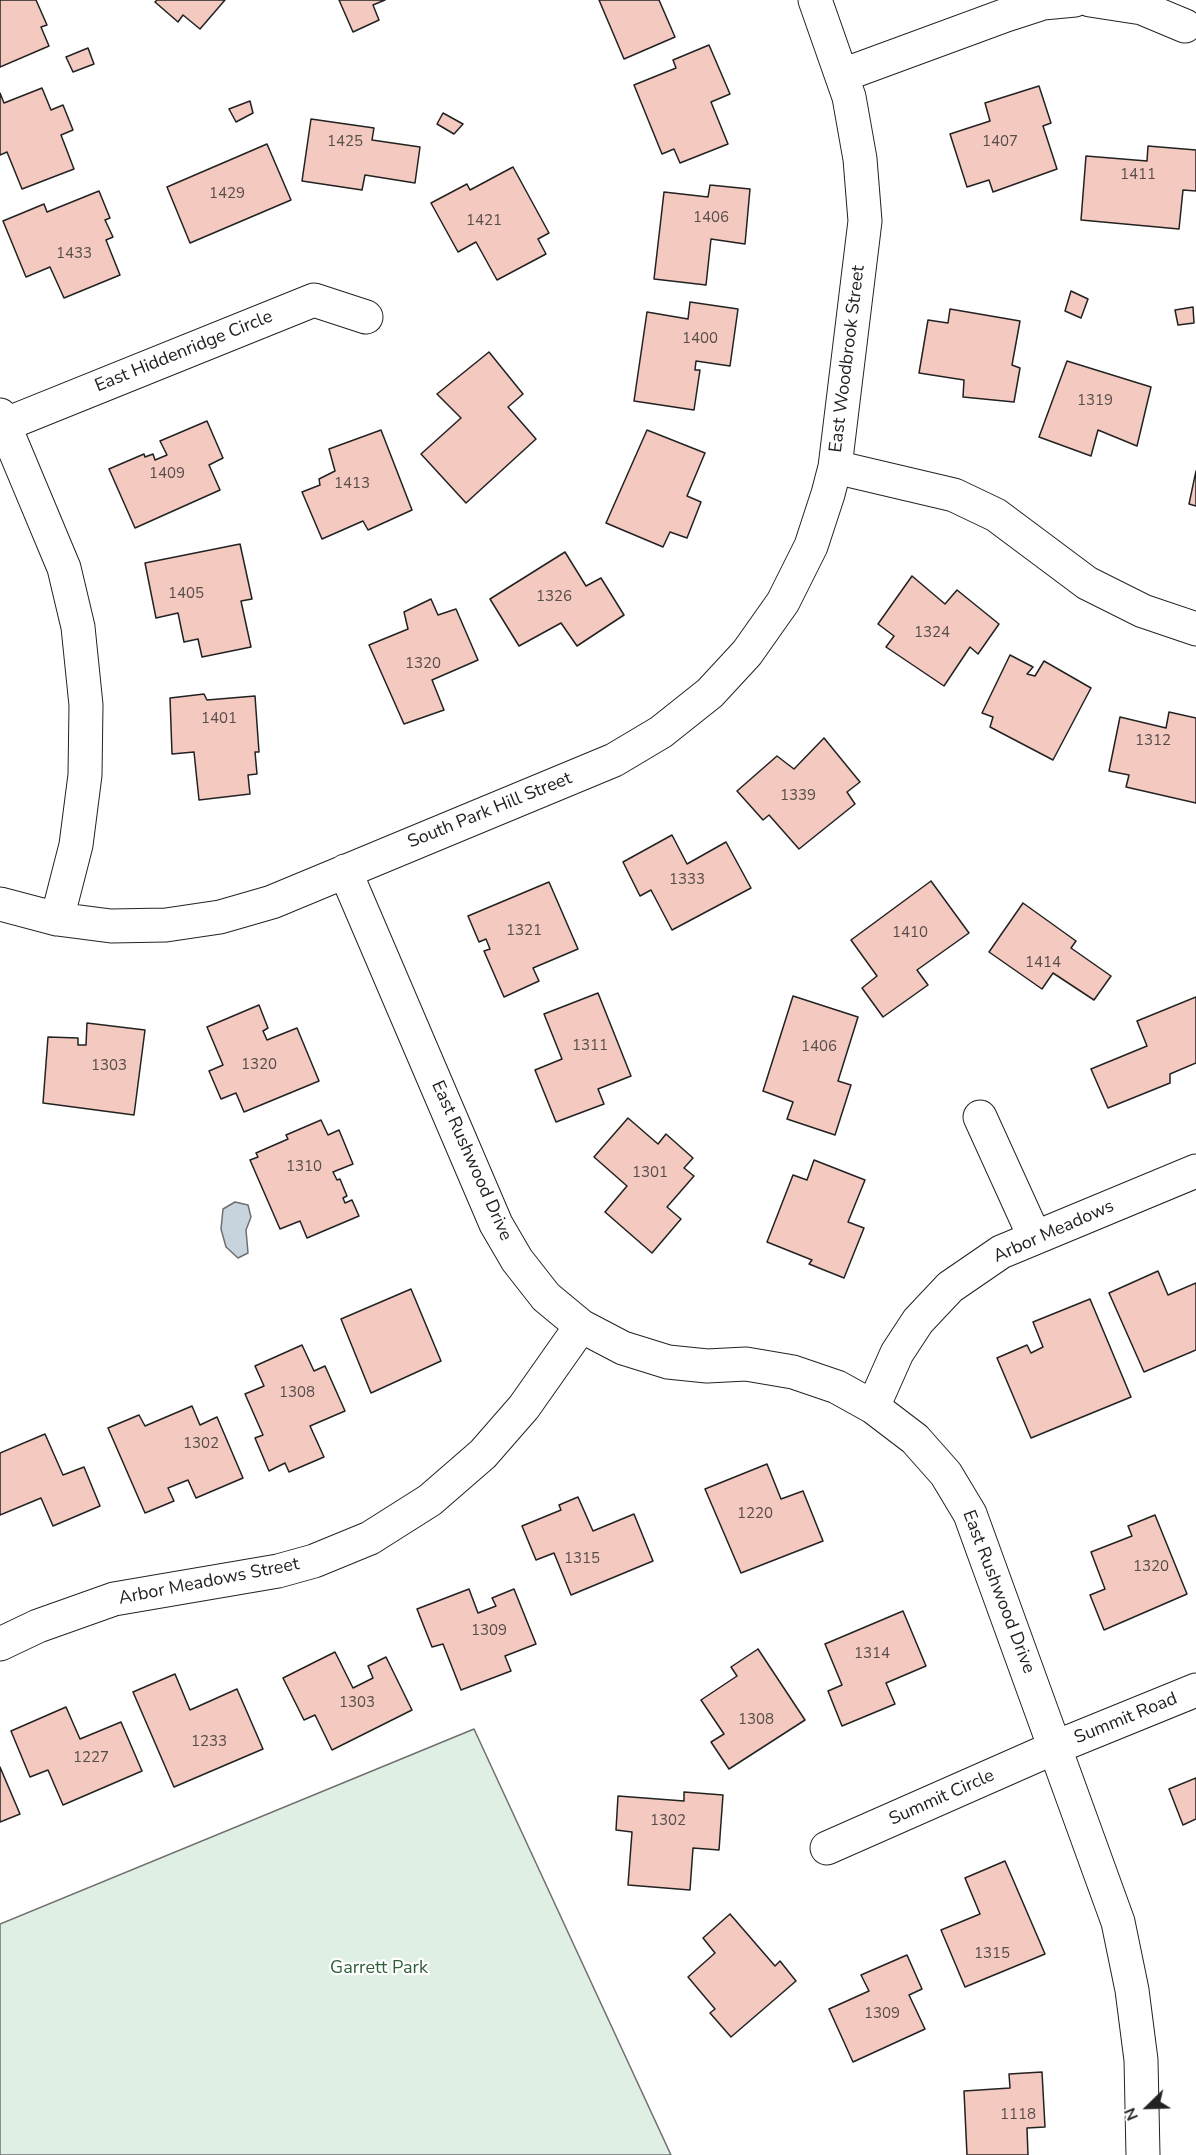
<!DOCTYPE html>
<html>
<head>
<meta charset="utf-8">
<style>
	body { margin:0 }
	#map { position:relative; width:1196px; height:2155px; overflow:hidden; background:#fff; font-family:"Nunito Sans",sans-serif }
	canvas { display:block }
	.north { position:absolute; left:1118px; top:2077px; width:60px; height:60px; -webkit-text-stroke:4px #fff; paint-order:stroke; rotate:247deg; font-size:16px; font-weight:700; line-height:24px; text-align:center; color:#222 }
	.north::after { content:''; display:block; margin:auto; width:21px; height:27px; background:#222; clip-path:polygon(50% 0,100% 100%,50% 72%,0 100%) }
</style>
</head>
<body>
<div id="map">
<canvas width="1196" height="2155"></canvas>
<div class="north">N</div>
</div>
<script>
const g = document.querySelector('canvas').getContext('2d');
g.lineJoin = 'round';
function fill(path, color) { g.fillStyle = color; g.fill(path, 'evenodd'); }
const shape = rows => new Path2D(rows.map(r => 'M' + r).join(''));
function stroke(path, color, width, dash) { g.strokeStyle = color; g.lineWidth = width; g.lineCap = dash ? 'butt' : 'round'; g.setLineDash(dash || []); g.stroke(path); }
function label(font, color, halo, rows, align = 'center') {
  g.font = font + ' "Nunito Sans",sans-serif'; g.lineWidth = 4.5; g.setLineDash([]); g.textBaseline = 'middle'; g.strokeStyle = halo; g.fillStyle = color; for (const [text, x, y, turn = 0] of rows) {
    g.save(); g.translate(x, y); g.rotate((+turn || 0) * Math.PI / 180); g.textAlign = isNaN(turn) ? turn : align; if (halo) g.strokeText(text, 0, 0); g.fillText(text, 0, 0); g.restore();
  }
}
const green = shape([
	[474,1729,671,2155,0,2155,0,1924,474,1729]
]);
fill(green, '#e0efe3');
stroke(green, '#6f6f6f', 1.5);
const water = shape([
	[235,1202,248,1205,251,1217,246,1230,248,1253,238,1258,226,1247,221,1229,223,1209,235,1202]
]);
fill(water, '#c7d3dd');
stroke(water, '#6f6f6f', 1.5);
const building = shape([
	[0,0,36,0,47,25,41,27,49,46,0,67,0,0],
	[157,0,225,0,200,29,183,15,178,22,155,2,157,0],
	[339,0,385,0,373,5,379,20,353,32,339,0],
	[599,0,659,0,675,37,624,59,599,0],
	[709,45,730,94,711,102,728,144,680,163,674,149,662,154,634,85,676,68,673,60,709,45],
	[88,48,94,64,73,72,66,57,88,48],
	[1039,86,1051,123,1043,126,1057,169,993,192,989,180,967,187,950,134,990,121,985,103,1039,86],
	[42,88,51,110,63,105,73,130,61,135,74,169,22,189,7,152,0,155,0,93,4,103,42,88],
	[250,101,253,113,236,122,229,109,250,101],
	[443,113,463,124,454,134,437,124,443,113],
	[311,119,374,128,372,140,420,147,415,183,365,175,362,190,302,181,311,119],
	[267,144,291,200,190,243,167,187,267,144],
	[1148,146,1196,150,1196,191,1183,190,1179,229,1081,220,1086,156,1147,161,1148,146],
	[513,167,549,233,538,239,546,254,497,280,476,242,458,252,431,203,467,184,470,190,513,167],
	[710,185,750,189,745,244,711,239,706,285,654,279,664,192,708,197,710,185],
	[99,191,110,218,105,220,113,237,106,240,120,275,64,298,50,267,26,277,3,221,44,204,47,212,99,191],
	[1071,291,1088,299,1081,318,1065,311,1071,291],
	[690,302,738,309,730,366,696,361,695,370,700,370,694,410,634,401,647,312,688,319,690,302],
	[1193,307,1194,323,1178,325,1175,310,1193,307],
	[950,309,1020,321,1012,365,1020,368,1014,402,963,397,964,380,919,373,928,320,948,323,950,309],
	[489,352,523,394,508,407,536,439,466,503,421,454,461,418,437,394,489,352],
	[1067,361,1151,387,1137,446,1098,430,1091,456,1039,437,1067,361],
	[207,421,223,458,209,465,220,490,135,528,109,469,144,454,145,457,153,454,155,460,167,455,160,441,207,421],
	[381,430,412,510,368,530,363,521,322,539,302,492,320,485,319,479,335,471,329,449,381,430],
	[647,430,705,453,687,496,701,502,687,538,670,532,663,547,606,523,647,430],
	[1196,471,1196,506,1189,504,1196,471],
	[240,544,252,599,241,601,251,647,202,657,198,639,184,642,178,613,156,618,145,563,240,544],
	[565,552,586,586,601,578,624,615,577,646,561,623,519,646,490,599,565,552],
	[912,576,945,604,957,590,999,624,978,654,970,647,944,686,886,647,894,636,878,624,912,576],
	[431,599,438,615,456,609,478,660,432,680,444,710,404,724,369,645,408,629,404,612,431,599],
	[1010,655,1033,667,1027,674,1035,676,1044,661,1091,688,1053,760,990,727,993,717,982,713,1010,655],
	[204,694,207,700,255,696,259,752,255,752,257,774,248,775,250,794,199,800,194,752,172,754,170,698,204,694],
	[1169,712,1196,718,1196,803,1126,787,1129,775,1109,771,1120,717,1166,728,1169,712],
	[824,738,860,782,847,792,855,804,799,849,769,815,763,820,737,791,777,756,794,769,824,738],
	[672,835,687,864,726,842,751,888,672,930,651,890,640,896,623,862,672,835],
	[931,881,969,933,917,970,928,985,883,1017,862,988,877,976,851,940,931,881],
	[549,882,578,949,533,968,539,981,504,997,484,951,490,949,486,939,479,942,468,916,549,882],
	[1023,903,1076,941,1071,948,1111,976,1094,1000,1053,973,1042,989,989,952,1023,903],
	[598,993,631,1076,598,1089,604,1104,556,1122,535,1070,562,1059,544,1014,598,993],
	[793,996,858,1017,838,1081,851,1085,835,1135,787,1119,793,1102,763,1091,793,996],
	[1196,997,1196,1063,1170,1074,1170,1083,1108,1108,1091,1069,1147,1046,1137,1021,1196,997],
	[259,1005,268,1028,263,1031,267,1040,297,1028,319,1081,244,1112,236,1093,221,1099,209,1071,223,1065,207,1027,259,1005],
	[87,1023,145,1030,134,1115,43,1103,48,1037,78,1038,78,1045,86,1045,87,1023],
	[628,1118,658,1144,666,1134,693,1158,684,1168,694,1176,667,1207,681,1219,652,1253,605,1212,627,1186,594,1157,628,1118],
	[321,1120,328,1135,339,1130,353,1164,333,1172,337,1180,340,1179,347,1196,343,1198,345,1203,352,1200,359,1216,307,1238,300,1221,280,1229,250,1160,258,1157,256,1153,288,1139,286,1135,321,1120],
	[814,1160,865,1180,848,1222,864,1228,844,1278,809,1264,812,1260,767,1242,793,1175,807,1180,814,1160],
	[1158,1271,1168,1295,1196,1283,1196,1350,1144,1372,1109,1293,1158,1271],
	[411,1289,441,1361,371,1393,341,1319,411,1289],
	[1090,1299,1131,1397,1031,1438,997,1358,1027,1345,1031,1353,1043,1347,1033,1322,1090,1299],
	[302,1345,314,1371,325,1366,345,1411,310,1426,324,1457,289,1472,285,1463,269,1471,255,1438,263,1435,245,1394,264,1386,255,1366,302,1345],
	[192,1406,200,1425,217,1417,243,1478,196,1498,188,1480,168,1488,174,1501,145,1513,108,1428,139,1415,145,1426,192,1406],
	[45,1434,63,1475,84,1467,100,1506,53,1526,41,1498,0,1515,0,1453,45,1434],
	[767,1464,781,1499,803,1491,823,1541,741,1573,705,1489,767,1464],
	[578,1497,593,1531,634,1514,653,1561,571,1595,554,1553,536,1560,522,1526,561,1510,559,1505,578,1497],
	[1155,1515,1187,1594,1104,1630,1090,1595,1105,1589,1091,1552,1132,1536,1128,1526,1155,1515],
	[469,1589,478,1613,496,1606,492,1598,514,1589,536,1644,505,1656,511,1671,461,1690,443,1644,432,1647,417,1609,469,1589],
	[903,1611,926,1666,886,1683,895,1704,842,1726,828,1691,842,1685,825,1644,903,1611],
	[758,1649,805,1720,729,1769,711,1742,724,1734,701,1700,737,1676,731,1667,758,1649],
	[335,1652,353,1688,373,1678,368,1666,386,1657,412,1710,332,1750,315,1715,304,1720,283,1678,335,1652],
	[175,1674,190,1710,237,1689,263,1749,174,1787,133,1692,175,1674],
	[66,1707,80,1739,121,1722,142,1771,63,1805,48,1770,30,1777,11,1731,66,1707],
	[0,1767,20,1814,0,1822,0,1767],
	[1196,1778,1196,1819,1183,1825,1169,1789,1196,1778],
	[684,1792,723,1795,719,1850,693,1848,690,1890,628,1885,632,1832,616,1830,618,1796,684,1801,684,1792],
	[1005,1861,1045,1954,965,1987,941,1930,980,1914,965,1878,1005,1861],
	[730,1914,775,1966,780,1961,796,1981,731,2037,710,2013,715,2009,688,1977,715,1953,703,1938,730,1914],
	[907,1955,922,1989,909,1995,925,2029,853,2062,829,2009,869,1991,861,1975,907,1955],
	[1042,2072,1045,2127,1027,2128,1028,2155,967,2155,964,2091,1010,2088,1009,2074,1042,2072]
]);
fill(building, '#f3c9c0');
stroke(building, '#222', 1.5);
const minor = shape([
	[1090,0,1142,8,1185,26],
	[843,75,1006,15,1043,3,1075,0],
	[0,415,64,568,78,627,86,705,85,775,76,845,57,919],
	[4,425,314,300,366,317],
	[835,467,954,495,996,515,1087,583,1143,611,1196,629],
	[345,871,496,1224,517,1260,546,1297,581,1326,623,1348,668,1362,707,1366,746,1364,793,1372,837,1387,873,1407,915,1439,946,1474,970,1514,1118,1922,1132,1990,1141,2060,1143,2155],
	[0,904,57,919,111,926,166,925,220,917,272,902,614,760,661,732,710,693,747,653,783,602,811,546,828,494,835,467,865,221,860,159,849,97,815,0],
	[980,1117,1035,1238],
	[873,1407,897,1353,918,1321,950,1287,1001,1252,1196,1171],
	[0,1644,38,1626,114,1599,278,1571,314,1561,370,1538,430,1500,483,1454,524,1407,581,1326],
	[827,1848,1056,1747,1196,1690]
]);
stroke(minor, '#222', 35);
stroke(minor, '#fff', 33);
label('15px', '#564c4a', null, [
	["1425",345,142],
	["1407",1000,142],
	["1411",1138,175],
	["1429",227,194],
	["1406",711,218],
	["1421",484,221],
	["1433",74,254],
	["1400",700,339],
	["1319",1095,401],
	["1409",167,474],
	["1413",352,484],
	["1405",186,594],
	["1326",554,597],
	["1324",932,633],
	["1320",423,664],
	["1401",219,719],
	["1312",1153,741],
	["1339",798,796],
	["1333",687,880],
	["1321",524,931],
	["1410",910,933],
	["1414",1043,963],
	["1311",590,1046],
	["1406",819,1047],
	["1320",259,1065],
	["1303",109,1066],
	["1310",304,1167],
	["1301",650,1173],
	["1308",297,1393],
	["1302",201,1444],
	["1220",755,1514],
	["1315",582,1559],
	["1320",1151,1567],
	["1309",489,1631],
	["1314",872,1654],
	["1303",357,1703],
	["1308",756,1720],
	["1233",209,1742],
	["1227",91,1758],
	["1302",668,1821],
	["1315",992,1954],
	["1309",882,2014],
	["1118",1018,2115]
]);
label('18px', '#222', '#fff', [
	["East Hiddenridge Circle",184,352,-22],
	["East Woodbrook Street",848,359,-83],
	["South Park Hill Street",490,811,-22],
	["East Rushwood Drive",471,1161,66],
	["Arbor Meadows",1054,1232,-24],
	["Arbor Meadows Street",209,1582,-11],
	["East Rushwood Drive",998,1592,69],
	["Summit Road",1126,1719,-22],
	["Summit Circle",942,1798,-24]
]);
label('18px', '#2f5e38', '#fff', [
	["Garrett Park",379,1969]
]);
</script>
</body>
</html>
